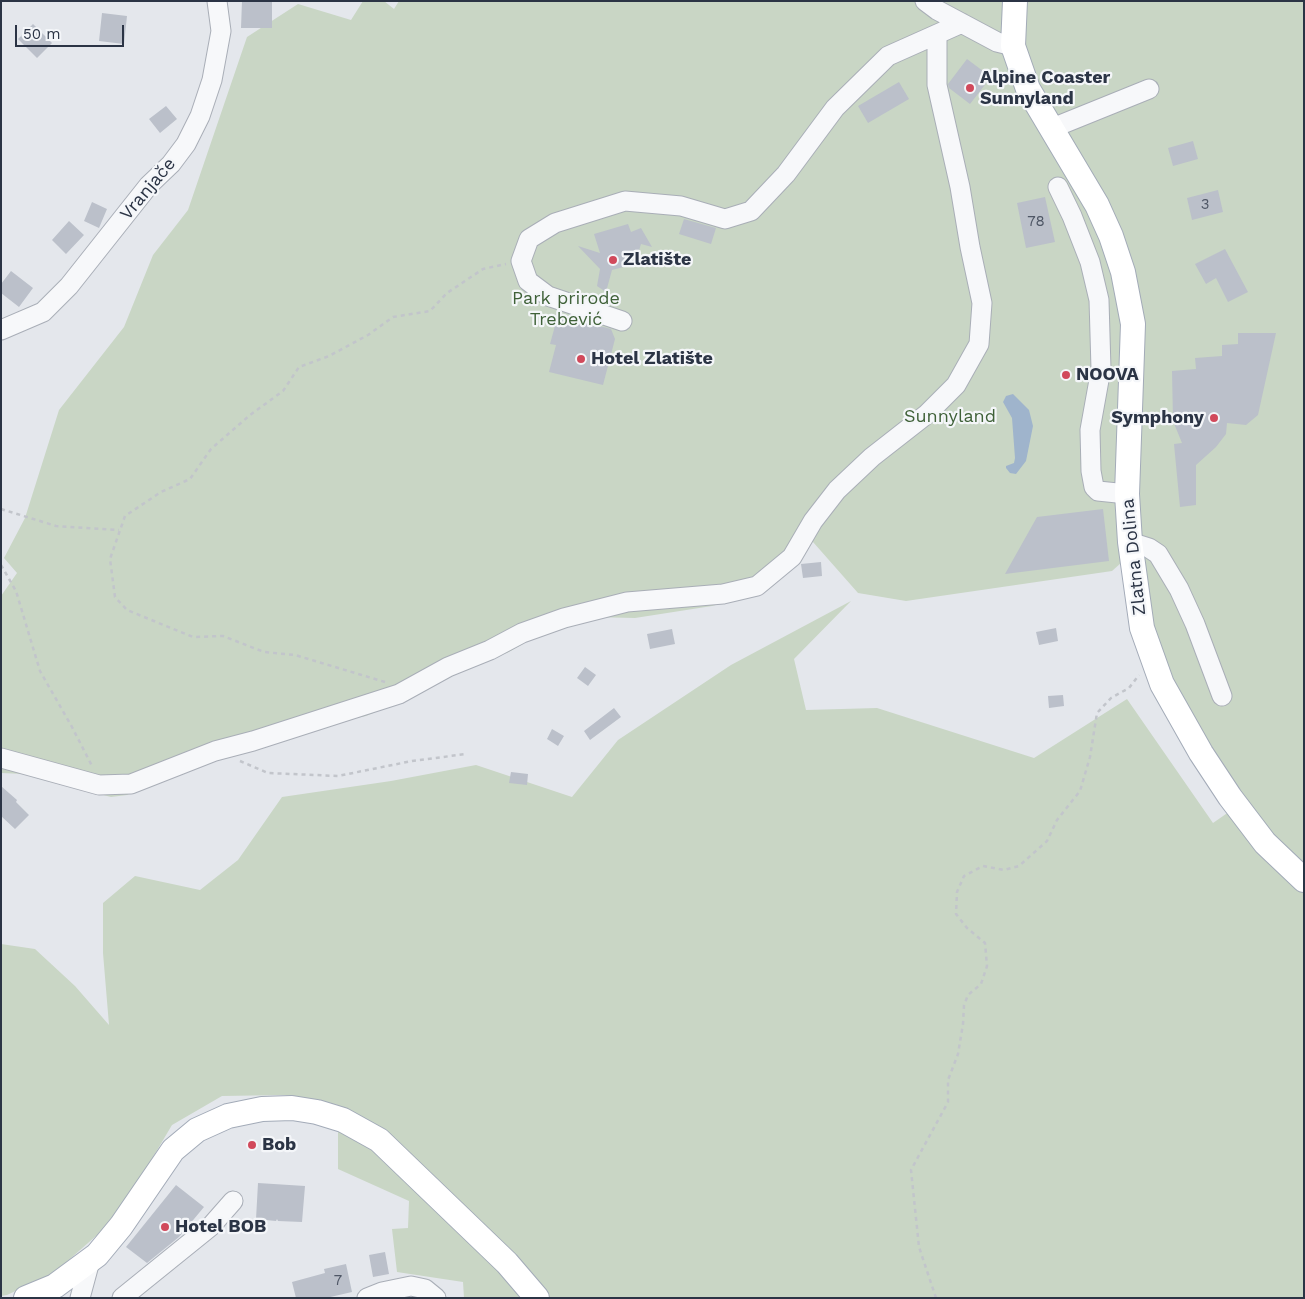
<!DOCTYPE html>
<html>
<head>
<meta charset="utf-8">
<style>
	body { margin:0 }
	#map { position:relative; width:1305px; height:1299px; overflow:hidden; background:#e4e7ec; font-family:"Work Sans",sans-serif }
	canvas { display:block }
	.frame { position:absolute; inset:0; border:2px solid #2b3445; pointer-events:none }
	.scale { position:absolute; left:15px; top:25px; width:109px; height:22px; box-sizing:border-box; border:2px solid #2b3445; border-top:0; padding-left:6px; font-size:15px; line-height:18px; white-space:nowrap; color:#2b3445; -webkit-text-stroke:4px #f4f6f9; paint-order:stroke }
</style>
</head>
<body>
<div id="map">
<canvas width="1305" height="1299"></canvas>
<div class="frame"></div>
<div class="scale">50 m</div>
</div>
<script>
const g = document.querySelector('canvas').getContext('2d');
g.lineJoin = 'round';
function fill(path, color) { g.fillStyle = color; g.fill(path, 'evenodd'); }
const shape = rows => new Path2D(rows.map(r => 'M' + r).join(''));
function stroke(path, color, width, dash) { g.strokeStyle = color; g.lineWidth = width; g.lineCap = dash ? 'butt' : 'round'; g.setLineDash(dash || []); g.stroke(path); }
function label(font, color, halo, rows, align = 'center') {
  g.font = font + ' "Work Sans",sans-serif'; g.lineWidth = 4.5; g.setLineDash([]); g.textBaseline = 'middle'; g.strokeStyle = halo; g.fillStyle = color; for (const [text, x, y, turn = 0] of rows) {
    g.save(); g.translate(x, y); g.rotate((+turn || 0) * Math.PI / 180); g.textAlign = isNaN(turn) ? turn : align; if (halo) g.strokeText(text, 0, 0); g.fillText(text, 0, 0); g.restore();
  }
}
fill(shape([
	[363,1,384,1,394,9,399,1,1304,1,1304,1298,464,1298,463,1282,397,1272,392,1229,408,1228,409,1201,338,1169,338,1105,285,1095,222,1096,172,1125,128,1199,105,1228,54,1273,7,1295,1,1296,1,944,35,949,75,986,109,1025,103,953,103,903,135,876,200,890,238,860,282,797,391,781,476,765,572,797,618,740,731,665,851,601,794,659,806,710,877,708,1034,758,1127,699,1213,823,1236,807,1144,625,1122,469,1115,505,1121,563,1112,571,906,601,858,593,813,542,800,546,743,598,712,606,635,618,589,617,551,628,507,653,468,662,392,705,366,716,322,725,172,773,127,795,111,797,24,774,1,773,1,596,17,573,4,558,25,518,59,410,124,327,153,255,188,210,247,37,298,4,351,20]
]), '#c9d6c5');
fill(shape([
	[1013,394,1029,410,1033,426,1026,461,1016,474,1010,473,1006,468,1006,466,1014,463,1015,458,1012,418,1003,402,1006,396]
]), '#9fb4cc');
fill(shape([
	[242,1,272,1,272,28,241,28],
	[102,13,127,16,124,44,99,41],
	[33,24,52,43,37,58,18,39],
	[967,59,991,77,970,104,949,88,948,84],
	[899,82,909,99,868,123,858,106],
	[166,106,177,119,160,133,149,119],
	[1193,141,1198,159,1173,166,1168,148],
	[1218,190,1223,212,1192,220,1187,198],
	[1045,197,1055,242,1026,248,1017,203],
	[92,202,107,209,99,228,84,221],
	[684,219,716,228,711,244,679,234],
	[69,221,84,235,66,254,52,240],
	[628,224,631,232,641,228,652,247,641,244,635,264,612,270,606,292,597,286,600,269,578,246,600,253,594,234],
	[1225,249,1248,292,1228,302,1216,278,1206,284,1195,264],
	[11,271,33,288,19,307,1,293,1,284],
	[558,315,611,329,615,339,603,385,549,372,556,345,550,344],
	[1238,333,1276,333,1258,415,1246,425,1227,423,1226,434,1216,447,1196,465,1196,505,1180,507,1174,444,1182,443,1173,421,1172,371,1196,369,1195,358,1222,356,1222,345,1238,344],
	[1103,509,1109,561,1005,574,1037,517],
	[821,562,822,576,803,578,801,564],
	[1056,628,1058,641,1039,645,1036,632],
	[672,629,675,644,650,649,647,634],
	[585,667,596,675,588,686,577,678],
	[1063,695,1064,706,1049,708,1048,696],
	[614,708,621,717,590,740,584,731],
	[552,729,564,736,558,746,547,739],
	[511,772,528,774,527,785,509,783],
	[1,786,17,800,16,802,29,815,15,829,1,816],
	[258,1183,305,1186,302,1222,278,1221,277,1219,276,1221,256,1219],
	[176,1185,204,1207,179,1237,147,1263,126,1247],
	[385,1252,389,1274,373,1277,369,1255],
	[346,1264,352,1292,326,1298,296,1298,292,1282,325,1273,324,1269]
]), '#bbc0ca');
const minor = shape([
	[925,1,937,10,997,42,1013,46],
	[1050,129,1149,89],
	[1058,187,1072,216,1090,262,1099,300,1101,369,1090,430,1091,471,1094,487,1098,491,1127,494],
	[622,321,548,296,528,281,521,261,529,239,555,223,625,201,681,206,725,219,751,211,786,174,835,108,888,56,962,23],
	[1,330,43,312,69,286,149,185,171,164,186,144,200,116,212,80,221,31,217,1],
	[1130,542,1149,548,1158,554,1179,589,1195,624,1222,696],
	[1,758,99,785,131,784,215,751,253,741,399,694,448,667,490,650,522,633,564,618,627,602,723,594,757,586,792,557,813,521,837,490,872,457,927,414,956,385,979,344,982,303,970,247,960,187,937,85,937,35],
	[80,1298,90,1261],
	[122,1298,211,1226,233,1201],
	[367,1298,382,1292,411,1286,425,1289,436,1298]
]);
const major = shape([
	[1015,1,1013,46,1028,89,1097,205,1111,236,1123,272,1133,324,1127,494,1130,542,1142,628,1162,684,1201,753,1230,797,1265,843,1304,880],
	[26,1298,55,1286,97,1255,121,1226,173,1150,197,1130,228,1116,262,1109,292,1108,317,1112,343,1120,379,1140,507,1263,537,1298]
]);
stroke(minor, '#a9aeb7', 21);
stroke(major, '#a3abb8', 26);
stroke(shape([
	[1,509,56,526,119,530],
	[1,565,16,591,40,671,72,727,92,766],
	[385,682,295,655,264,652,223,636,193,637,127,610,115,597,110,559,125,516,161,492,190,479,211,449,250,415,283,391,299,367,329,356,368,335,393,317,430,311,447,293,483,269,506,264],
	[240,761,268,773,338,776,412,761,466,754],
	[936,1298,919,1247,911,1170,948,1102,948,1080,958,1054,963,1024,964,1005,968,995,981,984,987,966,985,943,967,928,956,914,957,892,964,876,983,866,1004,870,1019,866,1047,841,1057,820,1080,791,1090,757,1097,713,1111,698,1129,688,1139,675]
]), '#c2c5cb', 2.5, [4, 4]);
stroke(minor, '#f7f8fa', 19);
stroke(major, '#fff', 24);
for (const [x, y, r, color] of [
	[970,88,5,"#d1495b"],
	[613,260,5,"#d1495b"],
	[581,359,5,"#d1495b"],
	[1066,375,5,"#d1495b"],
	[1214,418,5,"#d1495b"],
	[252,1145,5,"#d1495b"],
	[165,1227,5,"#d1495b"]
]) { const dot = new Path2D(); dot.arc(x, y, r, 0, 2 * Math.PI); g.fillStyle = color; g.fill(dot); stroke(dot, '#f4f6f9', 2); }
label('15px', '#4f5766', null, [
	["3",1205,205],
	["78",1036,222],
	["7",338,1281]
]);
label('bold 18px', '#2b3445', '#f4f6f9', [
	["Alpine Coaster",980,78],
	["Sunnyland",980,99],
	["Zlatište",623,260],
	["Hotel Zlatište",591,359],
	["NOOVA",1076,375],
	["Symphony",1204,418,"right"],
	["Bob",262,1145],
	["Hotel BOB",175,1227]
], 'left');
label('18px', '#2b3445', '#f4f6f9', [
	["Vranjače",148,189,-50],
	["Zlatna Dolina",1134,557,-96]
]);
label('18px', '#3f6138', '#f4f6f9', [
	["Park prirode",566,299],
	["Trebević",566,320],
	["Sunnyland",950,417]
]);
</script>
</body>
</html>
